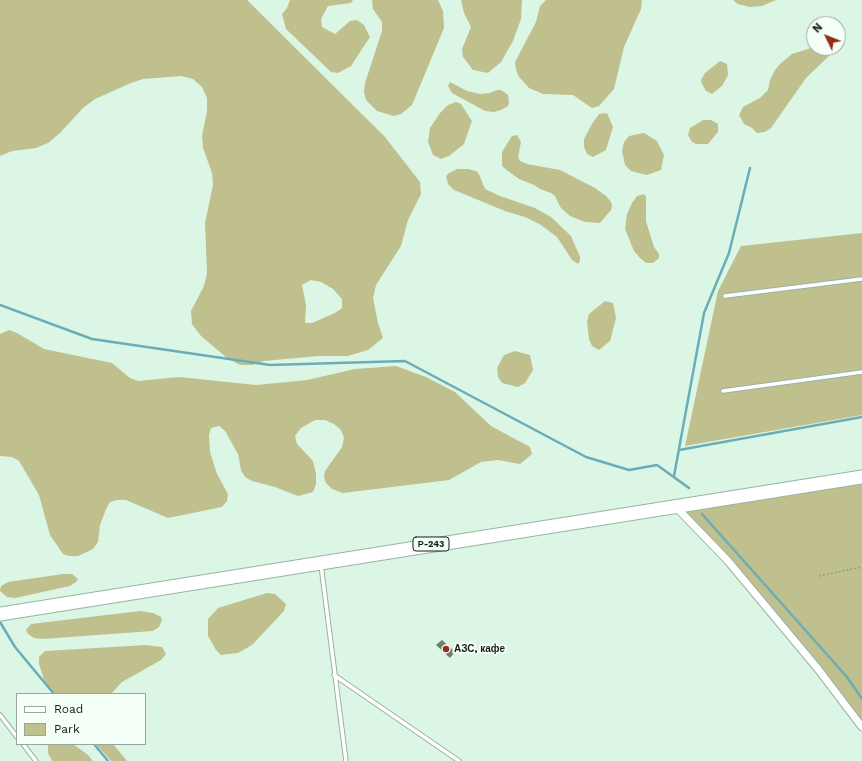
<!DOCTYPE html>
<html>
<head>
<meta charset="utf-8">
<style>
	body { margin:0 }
	#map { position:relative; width:862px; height:761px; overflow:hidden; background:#dbf6e5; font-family:"Work Sans",sans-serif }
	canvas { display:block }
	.legend { position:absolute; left:16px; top:693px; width:130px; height:52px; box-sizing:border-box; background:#f4fff8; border:1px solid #9ba59f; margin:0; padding:5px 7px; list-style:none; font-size:12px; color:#151f19 }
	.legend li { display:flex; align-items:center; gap:8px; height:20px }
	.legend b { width:20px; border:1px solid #9ba59f }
	.north { position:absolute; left:806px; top:16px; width:40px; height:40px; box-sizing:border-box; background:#f4fff8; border:1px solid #9ba59f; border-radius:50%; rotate:313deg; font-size:11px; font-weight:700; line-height:16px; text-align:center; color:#151f19 }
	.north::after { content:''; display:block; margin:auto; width:14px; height:18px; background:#962d17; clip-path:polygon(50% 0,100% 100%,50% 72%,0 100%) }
</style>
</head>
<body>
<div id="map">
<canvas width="862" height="761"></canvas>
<ul class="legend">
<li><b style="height:5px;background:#fff"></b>Road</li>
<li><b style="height:11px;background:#bfc08d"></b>Park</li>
</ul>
<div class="north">N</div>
</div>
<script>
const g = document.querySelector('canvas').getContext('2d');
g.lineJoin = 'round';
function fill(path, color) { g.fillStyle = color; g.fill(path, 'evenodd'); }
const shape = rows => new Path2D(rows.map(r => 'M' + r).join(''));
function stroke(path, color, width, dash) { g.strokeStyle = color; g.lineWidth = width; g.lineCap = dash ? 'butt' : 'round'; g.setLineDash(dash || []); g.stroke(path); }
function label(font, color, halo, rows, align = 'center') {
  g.font = font + ' "Work Sans",sans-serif'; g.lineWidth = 4; g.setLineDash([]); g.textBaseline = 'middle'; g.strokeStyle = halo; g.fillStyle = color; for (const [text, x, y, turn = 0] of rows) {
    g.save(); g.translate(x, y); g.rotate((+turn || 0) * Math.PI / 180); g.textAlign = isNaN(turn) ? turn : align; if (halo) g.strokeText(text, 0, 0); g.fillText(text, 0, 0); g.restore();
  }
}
fill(shape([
	[0,0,247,0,385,137,420,182,421,194,408,220,401,246,376,285,373,298,378,323,383,338,368,350,348,356,319,356,264,361,252,365,240,365,227,358,201,336,192,324,191,311,204,286,207,273,205,223,213,185,212,173,203,148,202,136,207,111,207,98,202,87,193,79,181,76,143,79,131,83,95,99,83,108,60,133,48,143,36,148,12,151,0,156],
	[311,280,321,282,333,289,342,299,342,308,335,313,312,323,305,323,306,305,302,285],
	[290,0,353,0,351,3,328,6,321,19,322,27,335,34,350,21,357,20,364,25,370,37,351,66,338,73,331,72,286,29,282,14,287,8],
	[372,0,438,0,443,11,444,28,412,105,401,114,394,116,377,111,366,100,364,92,365,83,382,31,382,22,373,9],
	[461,0,522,0,521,19,513,41,501,62,488,73,473,70,463,57,462,49,471,27,464,13],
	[546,0,642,0,641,9,624,47,614,89,599,106,592,108,573,95,543,94,529,88,519,77,516,70,515,62,536,22,540,6],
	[733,0,776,0,762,6,750,7,738,4],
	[814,47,829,48,831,50,831,54,806,78,771,128,765,132,757,133,752,128,744,124,739,115,743,107,760,98,768,90,770,80,775,70,780,64,792,54],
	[720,61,727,64,728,75,722,86,712,94,706,91,702,84,701,80,705,73],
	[450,82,467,91,480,94,489,93,497,90,501,90,508,95,509,102,508,106,501,110,494,112,485,111,452,93,448,86],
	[456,102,461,104,472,121,464,144,449,156,441,159,433,155,428,142,430,128,440,113,448,105],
	[607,113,613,127,606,150,593,157,587,154,584,147,584,139,592,124,599,114],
	[703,120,711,120,718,124,718,132,708,144,696,144,692,142,688,135,690,128],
	[644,133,657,141,664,155,661,170,647,175,631,171,625,165,622,151,624,142,629,136],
	[517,135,521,142,518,157,520,161,527,164,560,170,595,188,606,196,611,202,612,206,611,210,600,223,585,222,570,216,561,208,555,196,551,193,540,189,534,185,519,179,504,168,502,165,502,152,512,136],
	[457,169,468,169,476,171,479,174,485,189,500,196,535,208,551,217,571,236,580,257,580,261,578,264,572,260,557,237,541,225,525,217,505,211,454,190,448,184,446,176,449,173],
	[644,194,646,197,646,221,654,247,659,254,659,258,653,263,646,263,640,258,634,251,625,229,627,214,632,203,637,196],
	[862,233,862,415,685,446,718,291,741,246],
	[605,301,613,303,616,318,610,341,599,350,592,346,589,339,587,322,589,314],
	[9,330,17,333,44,349,112,363,130,378,138,381,179,377,256,385,307,380,355,369,396,366,426,377,455,392,491,426,530,447,532,454,520,464,498,460,481,462,449,480,343,493,332,489,326,483,324,477,325,471,342,447,344,438,341,430,334,424,325,420,315,420,301,428,295,436,297,444,313,461,316,474,316,484,313,492,298,496,275,487,252,481,245,477,241,470,238,454,225,431,219,426,211,428,209,435,210,452,217,474,228,494,227,501,222,507,168,518,126,500,117,500,110,502,106,509,100,525,98,542,93,549,78,556,69,556,63,554,50,535,39,495,19,461,12,457,0,456,0,334],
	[515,351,530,355,533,370,525,383,518,387,502,383,498,377,497,368,504,355],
	[862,476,862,727,772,612,675,506],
	[63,574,72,574,78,579,76,582,70,586,15,598,7,597,0,591,1,586,8,582],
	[267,593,275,594,286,604,284,611,252,645,238,653,221,655,216,650,208,636,208,619,218,608],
	[140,611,153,613,161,617,162,620,159,627,153,631,42,639,34,638,28,634,26,630,31,624],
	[146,645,162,647,166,654,161,660,122,682,111,694,54,694,44,680,39,664,39,657,45,651],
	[48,744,73,744,88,755,93,761,52,761,48,753],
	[96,744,113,744,127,761,111,761]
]), '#bfc08d');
stroke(shape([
	[0,305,92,339,270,365,405,361,586,457,629,470,657,465,689,488],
	[679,450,862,417],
	[674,476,704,313,729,253,750,168],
	[702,514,847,677,862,699],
	[0,622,15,647,54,694],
	[94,744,108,761]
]), '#6aadb7', 2.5);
fill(shape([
	[442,640,455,652,450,658,436,645]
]), '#707e68');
const lane = shape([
	[725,296,862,279],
	[723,391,862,372],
	[321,565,346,761],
	[334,675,459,761],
	[0,715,17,737],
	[23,744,36,761]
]);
const street = shape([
	[675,506,728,561,818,669,862,727]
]);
const highway = shape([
	[0,614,862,477]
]);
stroke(lane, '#99b3a3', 5.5);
stroke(street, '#99b3a3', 9);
stroke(highway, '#99b3a3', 15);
stroke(shape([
	[819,576,862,567]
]), '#8b9f93', 1.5, [2, 2]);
stroke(lane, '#fff', 3.5);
stroke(street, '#fff', 7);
stroke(highway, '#fff', 13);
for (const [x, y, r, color] of [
	[446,649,4,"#962d17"]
]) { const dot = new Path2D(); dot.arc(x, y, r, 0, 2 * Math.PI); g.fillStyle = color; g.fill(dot); stroke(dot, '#f4fff8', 1.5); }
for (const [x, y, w] of [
	[431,544,36]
]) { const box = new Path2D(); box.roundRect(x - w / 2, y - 7, w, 14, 3); g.fillStyle = '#f4fff8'; g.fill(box); stroke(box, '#151f19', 1); }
label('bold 9px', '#151f19', null, [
	["Р-243",431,544]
]);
label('bold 10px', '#151f19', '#f4fff8', [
	["АЗС, кафе",454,649]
], 'left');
</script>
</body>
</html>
